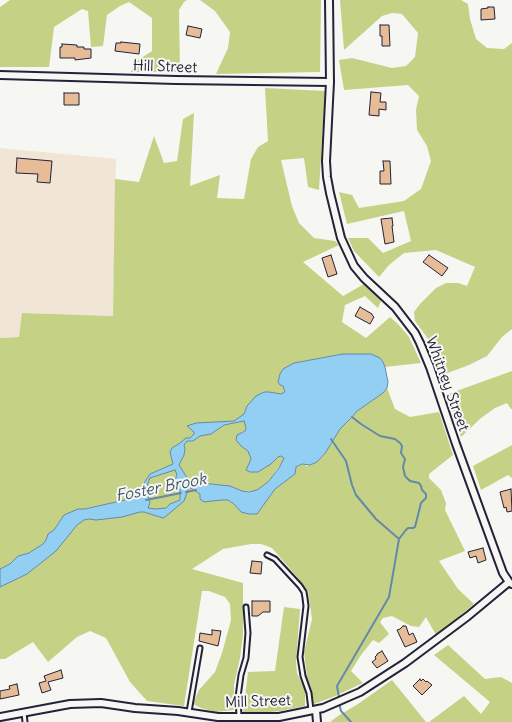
<!DOCTYPE html>
<html>
<head>
<meta charset="utf-8">
<style>
	body { margin:0 }
	canvas { display:block; background:#f6f6f2 }
</style>
</head>
<body>
<canvas width="512" height="722"></canvas>
<script>
const g = document.querySelector('canvas').getContext('2d');
g.lineJoin = 'round';
function fill(path, color) { g.fillStyle = color; g.fill(path, 'evenodd'); }
const shape = rows => new Path2D(rows.map(r => 'M' + r).join(''));
function stroke(path, color, width, dash) { g.strokeStyle = color; g.lineWidth = width; g.lineCap = dash ? 'butt' : 'round'; g.setLineDash(dash || []); g.stroke(path); }
function label(font, color, halo, rows, align = 'center') {
  g.font = font + ' Delius,sans-serif'; g.lineWidth = 4; g.setLineDash([]); g.textBaseline = 'middle'; g.strokeStyle = halo; g.fillStyle = color; for (const [text, x, y, turn = 0] of rows) {
    g.save(); g.translate(x, y); g.rotate((+turn || 0) * Math.PI / 180); g.textAlign = isNaN(turn) ? turn : align; if (halo) g.strokeText(text, 0, 0); g.fillText(text, 0, 0); g.restore();
  }
}
fill(shape([
	[0,148,116,159,113,316,23,313,19,337,0,338]
]), '#f1e5d6');
fill(shape([
	[10,0,187,0,184,2,179,10,180,72,131,72,135,62,152,51,152,18,129,2,120,6,107,15,103,46,91,47,88,11,82,9,54,27,49,67,0,67,0,7],
	[200,0,321,0,320,72,216,74,228,48,230,32,215,11],
	[340,0,461,0,468,4,470,19,476,39,487,48,504,49,512,43,512,329,502,337,487,356,469,365,445,374,434,347,415,321,414,312,420,304,436,288,446,283,458,283,467,286,475,267,436,250,404,253,389,265,379,277,354,251,348,238,368,238,383,253,411,241,404,211,347,224,339,192,352,195,359,208,404,201,421,189,431,161,427,146,417,130,416,110,419,96,408,85,344,90,339,60,352,58,392,68,406,66,415,57,418,33,402,14,392,13,382,16,344,50],
	[265,88,325,91,319,190,308,187,304,158,281,160,292,206,299,223,314,238,335,241,339,245,303,262,343,296,364,284,381,301,378,308,365,296,345,305,342,322,366,338,390,317,399,325,409,337,421,363,385,367,383,362,371,354,343,354,294,363,288,389,246,427,245,431,241,432,271,464,278,457,281,456,284,458,283,461,268,482,257,491,242,491,222,497,234,504,241,512,257,513,275,489,294,474,296,467,302,464,307,466,317,462,326,452,340,429,357,411,383,393,387,388,395,409,410,417,439,412,453,455,429,474,429,478,441,490,446,503,445,510,465,551,439,561,458,589,474,604,436,635,426,617,419,627,411,626,392,616,383,618,380,622,389,634,379,643,373,640,361,655,351,671,363,683,333,697,314,704,311,688,307,677,304,652,312,619,308,591,297,577,272,548,261,544,251,544,223,549,192,569,243,583,243,635,240,658,234,685,234,710,216,712,201,708,193,704,199,690,215,672,222,653,231,620,230,604,225,597,209,591,202,591,184,706,147,701,130,682,106,638,90,631,77,637,48,662,33,642,5,659,0,659,0,338,19,337,22,313,113,316,115,179,139,182,154,136,164,163,177,161,183,119,194,113,190,186,220,175,217,198,244,199,251,159,258,147,268,141],
	[512,371,512,409,511,409,507,403,495,408,481,418,461,437,448,394],
	[512,445,512,478,508,475,481,490,473,466],
	[284,607,300,609,296,662,297,673,305,691,305,706,280,711,261,713,243,713,248,672,275,671],
	[448,645,485,679,501,677,512,683,512,722,429,722,464,696,481,714,490,702,434,655],
	[392,680,426,722,330,722,338,716,358,704]
]), '#c5d286');
const water = shape([
	[343,354,371,354,380,358,383,362,385,367,388,382,387,388,383,393,357,411,352,417,340,429,326,452,317,462,310,465,302,464,296,467,295,474,275,489,257,514,249,514,241,512,234,504,228,500,221,500,204,502,200,499,200,494,189,487,184,501,165,517,163,518,144,512,140,512,122,517,96,520,89,519,84,520,77,525,56,551,46,559,27,574,0,587,0,569,10,564,18,556,29,553,43,544,46,540,48,534,54,530,64,515,78,509,85,509,129,499,137,494,150,474,173,464,170,452,172,448,180,443,186,438,190,438,194,434,194,432,187,426,196,423,234,421,244,414,247,406,256,396,264,392,269,392,281,394,285,392,283,386,280,385,278,382,280,374,283,369,294,363,343,354],
	[244,421,246,428,245,431,237,435,236,440,241,446,248,451,251,459,246,470,250,472,258,472,271,464,278,457,281,456,284,458,279,468,268,482,257,490,249,492,242,491,230,486,192,482,186,476,179,465,184,455,185,449,184,445,187,441,193,441,200,436,211,434,224,425,244,421],
	[175,470,177,475,175,480,171,485,173,489,180,489,180,500,170,504,166,508,155,509,148,508,150,503,147,491,148,483,150,478,175,470]
]);
fill(water, '#92cff2');
stroke(water, '#658aa9', 1);
stroke(shape([
	[352,417,361,424,380,436,395,439,400,443,402,446,401,453,405,459,403,467,405,476,410,481,419,483,421,486,422,490,426,494,426,498,421,503,415,527,413,528,408,528,405,531,399,539],
	[331,439,346,461,352,485,356,495,376,519,399,539,389,597,337,686,339,698],
	[186,492,196,490],
	[146,500,181,493],
	[339,703,341,711,351,722]
]), '#658aa9', 2);
const building = shape([
	[488,7,494,7,495,19,481,20,481,9,488,8,488,7],
	[380,25,389,25,390,46,382,46,382,36,380,36,380,25],
	[188,26,202,29,200,38,186,35,188,26],
	[121,42,140,44,139,54,115,51,116,43,121,43,121,42],
	[62,44,77,45,77,47,84,47,84,49,91,49,91,58,75,60,75,58,60,58,60,47,62,47,62,44],
	[371,92,381,93,380,102,386,102,386,110,379,109,379,116,369,115,371,92],
	[64,93,79,93,79,105,64,105,64,93],
	[17,158,52,161,50,183,37,182,38,174,16,173,17,158],
	[383,161,390,161,391,184,380,184,380,171,384,171,383,161],
	[392,218,393,226,392,226,394,242,385,244,381,219,392,218],
	[331,255,337,274,328,277,322,258,331,255],
	[429,255,448,268,442,276,423,262,429,255],
	[360,307,372,314,372,315,374,317,370,324,355,316,360,307],
	[511,489,512,511,507,512,506,507,504,508,500,492,511,489],
	[483,548,486,560,478,563,476,556,470,558,468,552,483,548],
	[252,561,262,562,261,574,250,573,252,561],
	[252,601,270,601,270,612,263,612,258,616,252,616,252,601],
	[403,626,406,626,409,635,413,633,417,642,405,647,397,630,400,629,403,626],
	[212,630,221,631,218,646,199,641,200,633,212,635,212,630],
	[382,651,388,661,377,668,372,662,376,659,375,657,377,655,377,654,382,651],
	[61,670,63,678,48,682,51,690,42,693,39,683,46,681,44,676,61,670],
	[420,679,421,681,423,679,426,682,427,681,432,685,422,695,413,686,420,679],
	[17,684,19,695,0,699,0,691,10,689,9,686,17,684]
]);
fill(building, '#e6bd96');
stroke(building, '#22223b', 1);
const lane = shape([
	[267,555,275,559,300,586,304,592,305,598,306,606,300,657,303,676,309,693,311,710],
	[189,712,200,648],
	[24,713,25,722],
	[239,717,238,697,241,675,246,658,248,633,246,607]
]);
const street = shape([
	[329,0,330,82,326,161,327,177,330,193,341,238,354,266,364,278,395,307,415,333,420,343,430,367,456,444,503,573,509,582,512,584],
	[0,75,176,80,330,82],
	[316,710,317,722],
	[0,717,70,704,101,703,135,708,178,711,218,717,279,717,323,708,360,692,405,663,468,616,509,582]
]);
stroke(lane, '#22223b', 7);
stroke(street, '#22223b', 10);
stroke(lane, '#f6f6f2', 3);
stroke(street, '#f6f6f2', 6);
label('15px', '#22223b', '#f6f6f2', [
	["Hill Street",165,67,2],
	["Whitney Street",447,384,70],
	["Mill Street",258,702,-2]
]);
label('italic 16px', '#445672', '#f6f6f2', [
	["Foster Brook",161,488,-11]
]);
</script>
</body>
</html>
